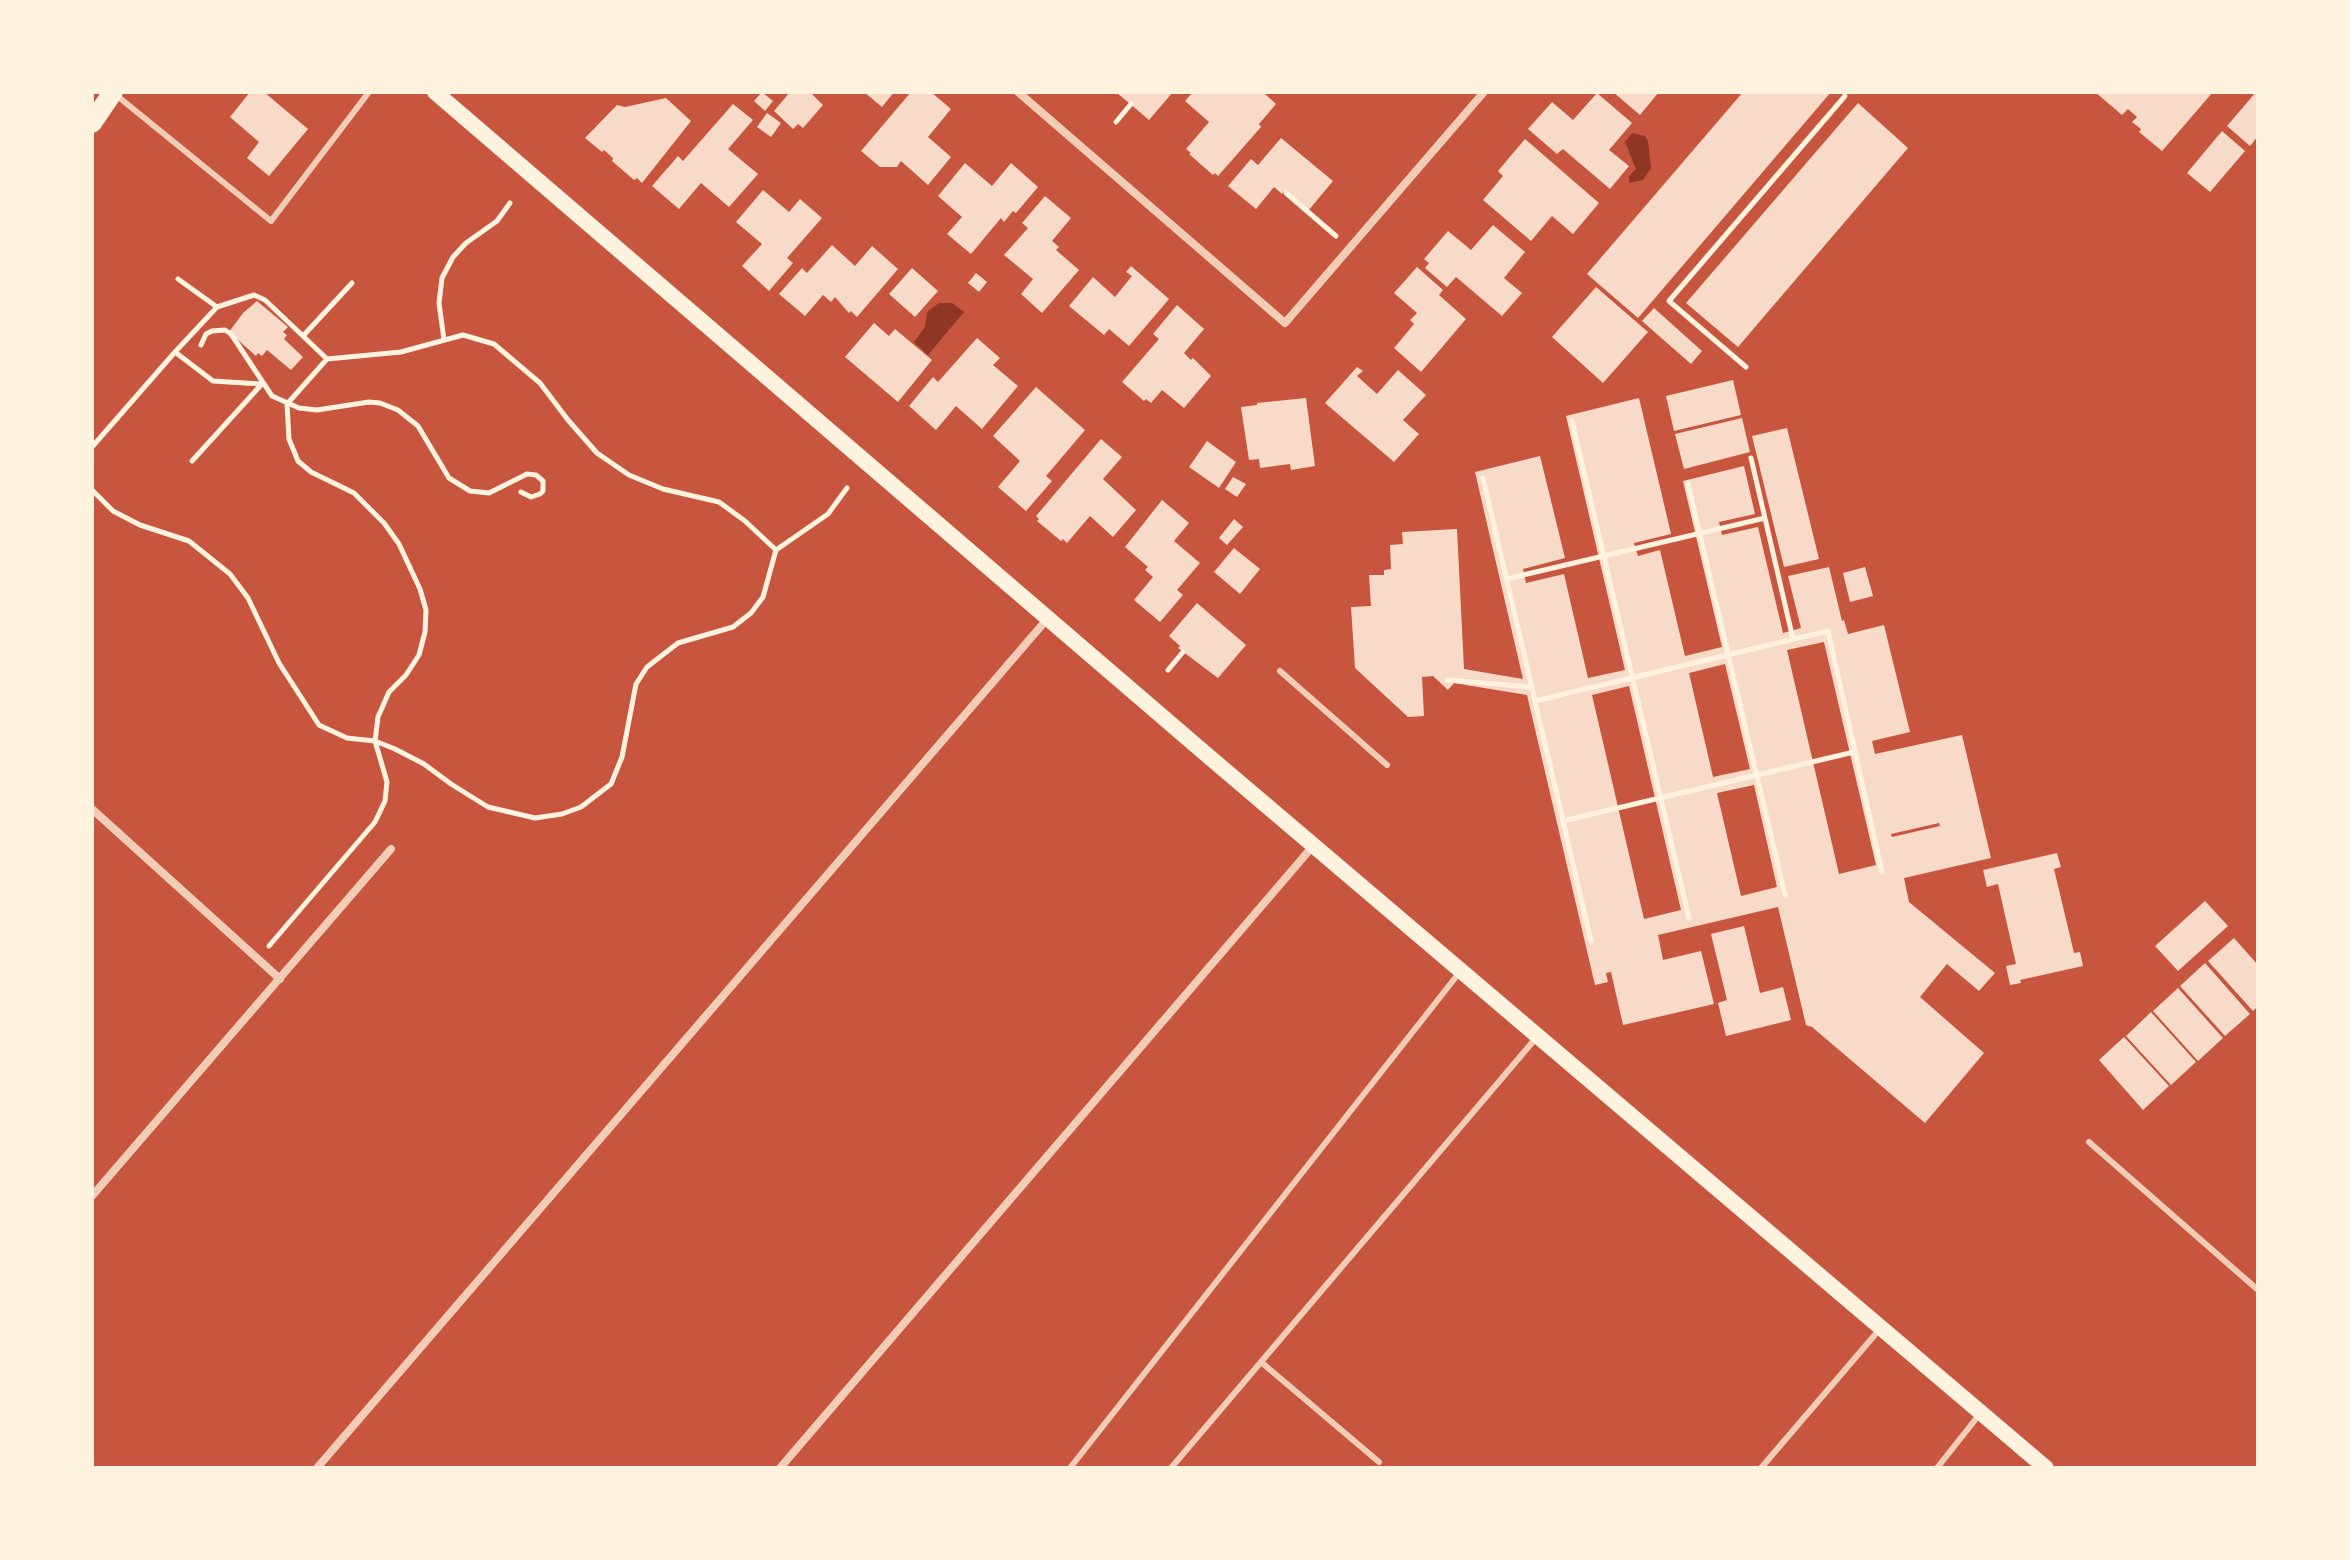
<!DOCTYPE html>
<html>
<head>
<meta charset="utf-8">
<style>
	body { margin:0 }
	#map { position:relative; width:2350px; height:1560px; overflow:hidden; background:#c8553d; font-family:"Fira Sans",sans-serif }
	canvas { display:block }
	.frame { position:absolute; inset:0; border:94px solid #fff3e0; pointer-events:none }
</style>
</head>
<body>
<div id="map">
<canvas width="2350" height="1560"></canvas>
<div class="frame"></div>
</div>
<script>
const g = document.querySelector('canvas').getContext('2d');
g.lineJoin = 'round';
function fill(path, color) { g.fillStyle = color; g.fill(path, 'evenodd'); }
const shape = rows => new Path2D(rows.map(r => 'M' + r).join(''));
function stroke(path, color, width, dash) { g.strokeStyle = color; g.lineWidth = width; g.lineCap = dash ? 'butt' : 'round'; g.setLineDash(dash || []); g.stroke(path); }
fill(shape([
	[1632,133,1645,136,1648,141,1651,168,1643,180,1629,183,1629,176,1636,169,1625,142],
	[939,303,952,303,964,312,928,355,914,342,925,327,927,312]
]), '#8f3625');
fill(shape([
	[250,92,264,92,308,129,269,176,247,158,259,142,230,117],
	[762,92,773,101,765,111,754,101],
	[790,92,810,92,823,105,803,128,798,124,793,129,774,111],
	[864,92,894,92,882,107],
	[911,92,931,92,951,109,928,137,951,157,928,185,901,161,897,167,880,167,861,151],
	[1116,92,1173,92,1149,120],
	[1193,92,1263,92,1276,104,1259,124,1261,127,1218,176,1215,173,1213,175,1189,154,1191,153,1186,149,1209,122,1185,101],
	[1613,92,1659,92,1640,115],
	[1743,92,1831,92,1638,318,1587,274],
	[2095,92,2213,92,2162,151,2139,132,2141,129,2132,122,2137,117,2128,109,2122,115],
	[2256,92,2258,136,2250,146,2227,126],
	[1597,93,1632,123,1609,150,1629,166,1610,189,1563,149,1557,154,1528,129,1552,102,1573,120],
	[666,98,691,121,642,183,637,178,634,180,612,161,613,158,604,150,602,152,585,138,617,105,625,107],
	[1858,103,1908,148,1738,347,1686,303],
	[733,104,753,120,728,149,758,174,729,207,701,183,679,209,652,186,678,156,683,161],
	[767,113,781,123,771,137,757,127],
	[2222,131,2245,151,2210,192,2187,173],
	[1281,138,1333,181,1308,211,1284,191,1282,194,1274,187,1256,209,1228,186,1251,159,1258,165],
	[1525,139,1599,203,1573,234,1552,216,1531,241,1483,200,1503,176,1498,171],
	[965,163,992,186,1011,163,1038,187,1016,213,1013,211,1004,222,1001,218,971,254,947,234,962,217,938,196],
	[763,190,789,212,800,199,822,218,787,258,793,263,769,291,742,266,762,244,736,222],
	[1045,196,1071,218,1052,241,1059,247,1056,250,1079,270,1042,313,1021,294,1033,279,1004,255,1028,228,1022,223],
	[1493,225,1525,252,1504,278,1522,293,1502,316,1456,277,1447,287,1425,268,1429,263,1424,259,1448,231,1471,250],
	[832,245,855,266,872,246,898,269,857,317,851,311,849,313,835,297,831,302,823,295,805,316,779,294,802,268,807,273],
	[1131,266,1169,299,1129,346,1109,329,1104,335,1069,306,1093,277,1115,297,1132,276,1126,272],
	[1417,267,1443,290,1439,295,1466,319,1421,372,1394,348,1414,324,1410,320,1417,313,1394,293],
	[912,268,938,291,915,317,889,294],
	[976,273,987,282,979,292,968,283],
	[1596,287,1648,332,1603,383,1552,337],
	[257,301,288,327,283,332,287,335,284,339,303,357,291,370,267,350,262,356,258,353,256,356,229,332,243,313],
	[1177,305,1204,329,1184,353,1191,360,1193,358,1211,376,1184,408,1162,390,1151,403,1146,399,1144,401,1122,382,1159,339,1153,334],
	[1654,308,1702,351,1691,364,1642,321],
	[874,323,889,336,895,329,932,360,898,402,845,357],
	[977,338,1000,358,993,365,1018,386,982,429,956,406,936,430,909,406,933,377,938,382],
	[1357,367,1363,371,1357,376,1377,394,1398,370,1426,395,1403,420,1419,434,1394,462,1325,403],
	[1733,380,1741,415,1674,431,1666,396],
	[1036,387,1085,430,1046,476,1052,481,1026,511,998,487,1020,461,993,436],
	[1306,398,1315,466,1291,470,1290,464,1260,468,1259,459,1249,460,1241,407,1257,405,1257,403],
	[1639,398,1671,534,1634,543,1638,556,1660,550,1685,656,1722,647,1683,481,1744,466,1755,514,1719,522,1722,535,1758,527,1783,633,1801,628,1788,576,1829,567,1842,621,1844,620,1848,634,1884,625,1910,732,1872,741,1875,754,1962,735,1991,858,1904,878,1909,902,1995,973,1979,991,1947,964,1920,997,1984,1053,1925,1123,1812,1027,1806,1025,1778,907,1658,935,1663,960,1701,951,1714,1004,1623,1025,1611,972,1606,973,1608,982,1595,985,1527,695,1454,683,1448,690,1433,676,1422,677,1424,716,1408,717,1355,668,1351,607,1371,606,1369,575,1384,575,1384,570,1391,569,1390,545,1403,544,1402,532,1457,529,1464,669,1523,679,1475,472,1540,456,1565,558,1523,569,1526,583,1564,574,1588,678,1625,670,1566,416],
	[1824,642,1876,865,1839,874,1787,650],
	[1725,664,1750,769,1713,777,1689,673],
	[1629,686,1681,910,1644,919,1592,695],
	[1754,785,1777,887,1741,896,1717,793],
	[1939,823,1940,826,1892,837,1891,834],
	[1742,418,1750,452,1684,469,1675,434],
	[1787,428,1819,559,1784,567,1752,436],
	[1101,439,1122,457,1103,479,1136,510,1113,537,1090,516,1067,543,1063,539,1061,541,1037,521,1039,519,1036,516],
	[1207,441,1236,462,1219,488,1189,467],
	[1233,477,1246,484,1237,497,1225,489],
	[1162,500,1189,523,1174,541,1200,563,1177,590,1183,595,1160,622,1134,600,1153,577,1145,570,1148,567,1125,547],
	[1234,519,1243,527,1227,545,1219,538],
	[1234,548,1260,569,1240,594,1214,572],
	[1865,567,1873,596,1850,602,1843,573],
	[1197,603,1246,645,1218,678,1178,648,1180,646,1169,636],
	[2057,853,2061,867,2054,869,2074,953,2080,952,2083,966,2020,980,2021,983,2010,985,2006,966,2016,964,1998,884,1987,887,1983,870],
	[2205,901,2228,926,2178,971,2155,946],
	[1744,926,1760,993,1783,987,1791,1020,1726,1036,1718,1003,1727,1000,1711,934],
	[2234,938,2258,965,2258,1006,2253,1011,2208,961],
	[2205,963,2250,1014,2225,1036,2180,986],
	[2178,988,2223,1038,2198,1061,2153,1011],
	[2151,1012,2196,1062,2171,1085,2126,1036],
	[2124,1037,2169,1086,2143,1110,2099,1060]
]), '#f7dbc8');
stroke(shape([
	[1116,122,1131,104],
	[1286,193,1336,236],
	[178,279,217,307],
	[444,340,439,303,442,278,453,257,466,243,497,221,510,203],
	[201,345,206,334,212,331,225,330,231,334,272,396,299,408,317,410,369,402,380,403,398,410,418,426,449,478,470,491,489,493,527,474,536,475,543,481,543,491,540,494,531,497,521,492],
	[175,352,217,307,254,295,265,300,303,336],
	[327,359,401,352,463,335,494,344,540,383,568,420,597,453,629,475,663,489,719,502,745,521,776,550],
	[1746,367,1669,301,1845,96],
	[1572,421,1689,918],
	[92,447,175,352,213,381,261,384],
	[1751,458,1793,639],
	[192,461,261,385],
	[1483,478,1591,941],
	[1688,484,1785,895],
	[92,490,113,511,140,525,189,541,230,574,248,598,279,663,319,725,347,738,375,741,395,749,424,764,451,784,488,807,535,818,562,814,581,807,611,784,622,757,636,684,647,667,678,643,733,627,751,613,763,597,776,550,828,514,847,488],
	[1506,579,1765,518],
	[1168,670,1183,652],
	[1447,680,1532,687],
	[1535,701,1828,631,1882,872],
	[1563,821,1854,752],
	[269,946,375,822,385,801,387,782,375,741,378,717,389,692,406,675,419,655,425,632,426,610,420,589,399,544,384,523,354,493,311,472,298,461,289,439,287,404,327,359,303,336,352,283]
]), '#fff3e0', 5);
stroke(shape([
	[116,95,271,221,369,92],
	[1280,671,1387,765],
	[2089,1142,2258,1290],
	[1261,1362,1379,1462],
	[1070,1468,1459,973],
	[1171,1468,1536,1038],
	[1761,1468,1879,1330],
	[1937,1468,1979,1415]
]), '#f1ccb7', 6);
stroke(shape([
	[1018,92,1285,323,1484,92],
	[92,809,280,979],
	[92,1196,391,849],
	[317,1468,1048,618],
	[780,1468,1313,846]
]), '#f1ccb7', 8);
stroke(shape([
	[435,92,1207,755,2046,1468]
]), '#fff3e0', 16);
stroke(shape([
	[92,123,113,92]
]), '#fff3e0', 20);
</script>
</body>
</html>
